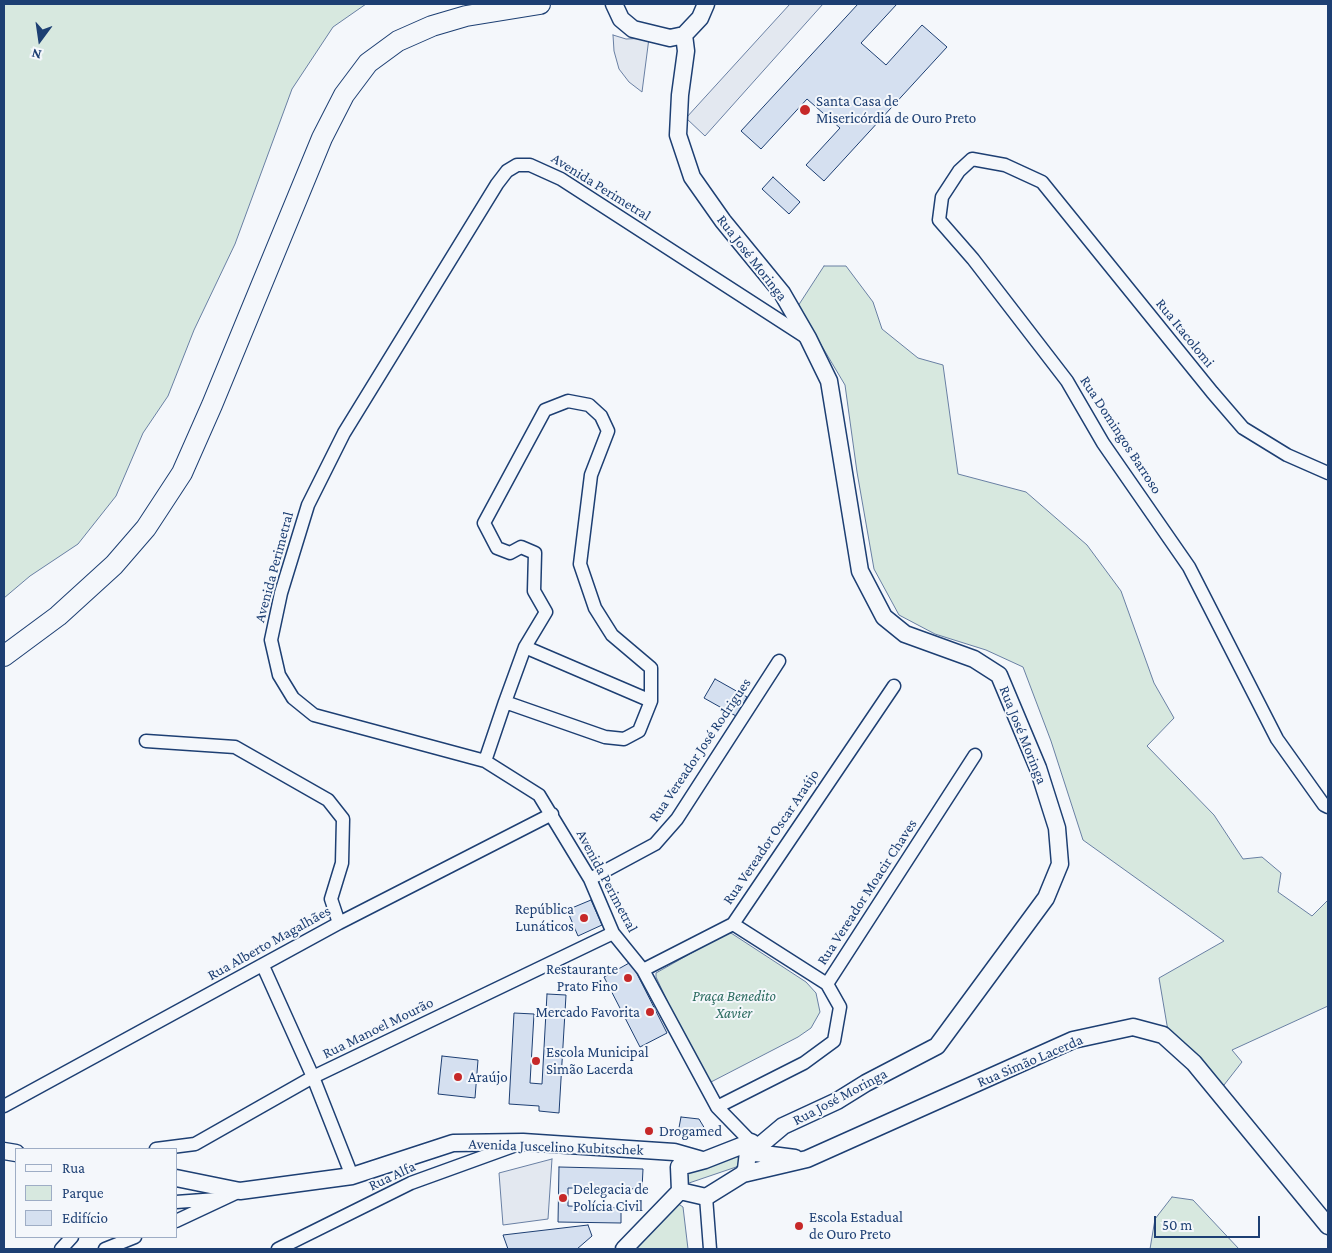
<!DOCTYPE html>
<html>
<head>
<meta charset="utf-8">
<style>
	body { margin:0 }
	#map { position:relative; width:1332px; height:1253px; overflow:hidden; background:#f4f7fb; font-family:"Crimson Pro",serif }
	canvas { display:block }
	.frame { position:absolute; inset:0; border:5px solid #1d3f73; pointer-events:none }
	.legend { position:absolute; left:15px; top:1148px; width:162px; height:90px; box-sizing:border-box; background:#f4f7fb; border:1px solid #9eadc5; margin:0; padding:6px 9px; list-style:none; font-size:15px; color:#1d3f73 }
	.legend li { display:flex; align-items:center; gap:10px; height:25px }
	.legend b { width:25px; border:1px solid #9eadc5 }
	.north { position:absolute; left:15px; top:15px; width:50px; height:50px; -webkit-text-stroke:4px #f4f7fb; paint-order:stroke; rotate:194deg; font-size:14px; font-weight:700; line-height:20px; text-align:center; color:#1d3f73 }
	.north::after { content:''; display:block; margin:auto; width:18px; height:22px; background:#1d3f73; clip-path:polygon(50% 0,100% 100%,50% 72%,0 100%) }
	.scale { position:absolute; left:1154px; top:1216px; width:106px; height:22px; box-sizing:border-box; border:2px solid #1d3f73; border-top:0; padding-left:6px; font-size:15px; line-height:18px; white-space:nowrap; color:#1d3f73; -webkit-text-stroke:4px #f4f7fb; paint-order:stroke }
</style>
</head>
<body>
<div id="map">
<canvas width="1332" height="1253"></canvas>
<div class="frame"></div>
<ul class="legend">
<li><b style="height:6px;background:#f4f7fb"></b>Rua</li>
<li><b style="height:14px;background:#d7e8df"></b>Parque</li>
<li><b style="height:14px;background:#d5e0f0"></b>Edifício</li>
</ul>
<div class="north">N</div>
<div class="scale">50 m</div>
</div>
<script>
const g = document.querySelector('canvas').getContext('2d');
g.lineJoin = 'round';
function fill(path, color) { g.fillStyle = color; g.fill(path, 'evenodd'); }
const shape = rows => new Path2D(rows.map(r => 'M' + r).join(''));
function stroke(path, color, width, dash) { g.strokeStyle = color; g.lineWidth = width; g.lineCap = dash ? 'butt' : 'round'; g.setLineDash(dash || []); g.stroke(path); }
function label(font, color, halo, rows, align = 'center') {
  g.font = font + ' "Crimson Pro",serif'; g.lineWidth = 4; g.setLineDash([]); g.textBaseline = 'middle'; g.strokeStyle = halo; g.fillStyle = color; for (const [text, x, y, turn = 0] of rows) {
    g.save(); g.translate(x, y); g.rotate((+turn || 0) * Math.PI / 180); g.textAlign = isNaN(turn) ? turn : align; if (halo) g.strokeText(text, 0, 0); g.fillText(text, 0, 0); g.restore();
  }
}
const green = shape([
	[4,4,366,4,333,27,292,89,235,244,194,330,168,396,143,433,116,496,78,544,30,576,4,598,4,4],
	[824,266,846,266,873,302,882,329,918,358,943,365,958,474,1026,492,1087,545,1121,591,1154,683,1174,718,1147,746,1214,815,1243,859,1262,857,1281,873,1278,892,1312,916,1328,900,1328,1006,1232,1050,1242,1062,1224,1085,1209,1083,1168,1031,1159,978,1224,941,1083,840,1051,741,1023,667,986,650,935,634,899,615,874,569,857,472,845,385,798,306,824,266],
	[731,933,806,982,816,993,820,1012,811,1028,798,1037,711,1082,703,1077,656,977,656,973,725,934,731,933],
	[740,1150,742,1165,689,1183,686,1181,684,1168,740,1150],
	[1172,1197,1193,1200,1239,1249,1150,1249,1155,1219,1172,1197],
	[677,1203,683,1207,688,1249,615,1249,677,1203]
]);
fill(green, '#d7e8df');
stroke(green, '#687fa3', 1);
const parking = shape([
	[790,4,823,4,705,136,686,118,790,4],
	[613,35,626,39,649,38,642,92,629,82,619,69,614,51,613,35],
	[552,1159,548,1219,503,1225,499,1173,552,1159]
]);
fill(parking, '#e3e8f0');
stroke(parking, '#687fa3', 1);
const building = shape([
	[858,4,897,4,861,43,886,65,922,25,947,47,824,181,806,165,840,128,807,99,761,149,741,131,858,4],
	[773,177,800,202,789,214,762,189,773,177],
	[715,679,747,697,736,716,704,698,715,679],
	[591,900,602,925,578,936,567,910,591,900],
	[631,962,667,1033,640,1047,604,977,631,962],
	[547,994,566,995,559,1113,539,1111,539,1106,509,1104,514,1013,534,1014,530,1083,542,1084,547,994],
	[442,1056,478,1060,475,1098,438,1094,442,1056],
	[681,1117,699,1119,705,1129,701,1135,678,1133,681,1117],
	[559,1167,643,1169,642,1189,568,1188,568,1206,621,1208,621,1223,558,1222,559,1167],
	[588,1225,592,1236,577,1249,508,1249,503,1235,588,1225]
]);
fill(building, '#d5e0f0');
stroke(building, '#1d3f73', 1);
const minor = shape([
	[1328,473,1287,455,1243,428,1212,392,1042,182,1005,165,972,159,959,171,942,197,939,220,973,259,1067,381,1103,443,1189,567,1277,739,1324,805,1328,807],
	[525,647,651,701],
	[146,741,235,747,328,800,343,819,342,863,331,899,339,923],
	[485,761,505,702,605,737,624,739,639,731,651,701,651,668,612,635,595,608,580,564,591,475,608,431,601,416,589,405,568,401,545,410,484,523,497,548,510,553,521,547,535,553,534,591,546,612,525,647,505,702],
	[590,879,655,844,677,819,779,661],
	[733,924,827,984],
	[263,966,313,1077,352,1176],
	[643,970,733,924,894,686],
	[4,1106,339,923,552,814],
	[717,1107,804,1063,834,1041,840,1007,827,984,975,755],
	[751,1142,717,1107,643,970,613,933,590,879,539,795,485,761,314,715,293,698,279,675,271,640,281,593,308,505,344,433,497,184,507,171,517,165,530,165,561,179,807,338],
	[156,1149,195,1144,313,1077,613,933],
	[706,1197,710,1249],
	[176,1202,217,1199],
	[176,1221,240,1191],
	[61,1249,72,1237],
	[105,1249,135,1237],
	[278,1249,411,1183,516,1145]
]);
const tertiary = shape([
	[614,4,621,19,633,29,670,38,684,35,700,18,706,4],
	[684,35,686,51,680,95,678,135,692,177,723,221,782,293,808,338,829,381,860,571,884,617,905,634,974,659,999,675,1038,768,1057,828,1060,864,1046,898,937,1046,866,1083,837,1101,783,1126,758,1147,748,1152,746,1169,743,1174,706,1197,680,1191,679,1167,705,1160,751,1142,758,1147],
	[4,1151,16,1153],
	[748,1152,795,1158],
	[743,1174,807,1159,1073,1040,1133,1027,1163,1035,1194,1063,1328,1226],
	[176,1178,240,1191,352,1176,453,1143,523,1142,674,1152,702,1160],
	[624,1249,680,1191]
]);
const primary = shape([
	[4,656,58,616,114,565,146,528,182,473,212,405,322,138,344,95,368,63,398,41,432,26,466,16,540,4]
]);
stroke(minor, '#1d3f73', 15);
stroke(tertiary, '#1d3f73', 19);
stroke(primary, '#1d3f73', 22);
stroke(minor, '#f4f7fb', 12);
stroke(tertiary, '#f4f7fb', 16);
stroke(primary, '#f4f7fb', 20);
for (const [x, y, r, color] of [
	[805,110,6,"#c62828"],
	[584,918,5,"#c62828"],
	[628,978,5,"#c62828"],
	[650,1012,5,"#c62828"],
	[536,1061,5,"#c62828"],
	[458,1077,5,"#c62828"],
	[649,1131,5,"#c62828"],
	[563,1198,5,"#c62828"],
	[799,1226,5,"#c62828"]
]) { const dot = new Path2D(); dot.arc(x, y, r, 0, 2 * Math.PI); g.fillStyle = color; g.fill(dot); stroke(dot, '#f4f7fb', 2); }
label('15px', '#1d3f73', '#f4f7fb', [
	["Santa Casa de",816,101],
	["Misericórdia de Ouro Preto",816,118],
	["República",574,909,"right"],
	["Lunáticos",574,926,"right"],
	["Restaurante",618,969,"right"],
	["Prato Fino",618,986,"right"],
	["Mercado Favorita",640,1012,"right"],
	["Escola Municipal",546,1052],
	["Simão Lacerda",546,1069],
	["Araújo",468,1077],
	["Drogamed",659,1131],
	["Delegacia de",573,1189],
	["Polícia Civil",573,1206],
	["Escola Estadual",809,1217],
	["de Ouro Preto",809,1234]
], 'left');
label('15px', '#1d3f73', '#f4f7fb', [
	["Avenida Perimetral",601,187,32],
	["Rua José Moringa",752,258,52],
	["Rua Itacolomi",1185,333,51],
	["Rua Domingos Barroso",1121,435,57],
	["Avenida Perimetral",274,567,-75],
	["Rua José Moringa",1023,735,68],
	["Rua Vereador José Rodrigues",700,750,-56],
	["Rua Vereador Oscar Araújo",771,837,-56],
	["Avenida Perimetral",607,881,62],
	["Rua Vereador Moacir Chaves",867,892,-57],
	["Rua Alberto Magalhães",269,943,-29],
	["Rua Manoel Mourão",378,1028,-26],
	["Rua Simão Lacerda",1030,1061,-23],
	["Rua José Moringa",840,1097,-28],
	["Avenida Juscelino Kubitschek",556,1147,2],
	["Rua Alfa",392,1176,-25]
]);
label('italic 15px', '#2c6c60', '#f4f7fb', [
	["Praça Benedito",734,996],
	["Xavier",734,1013]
]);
</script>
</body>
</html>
